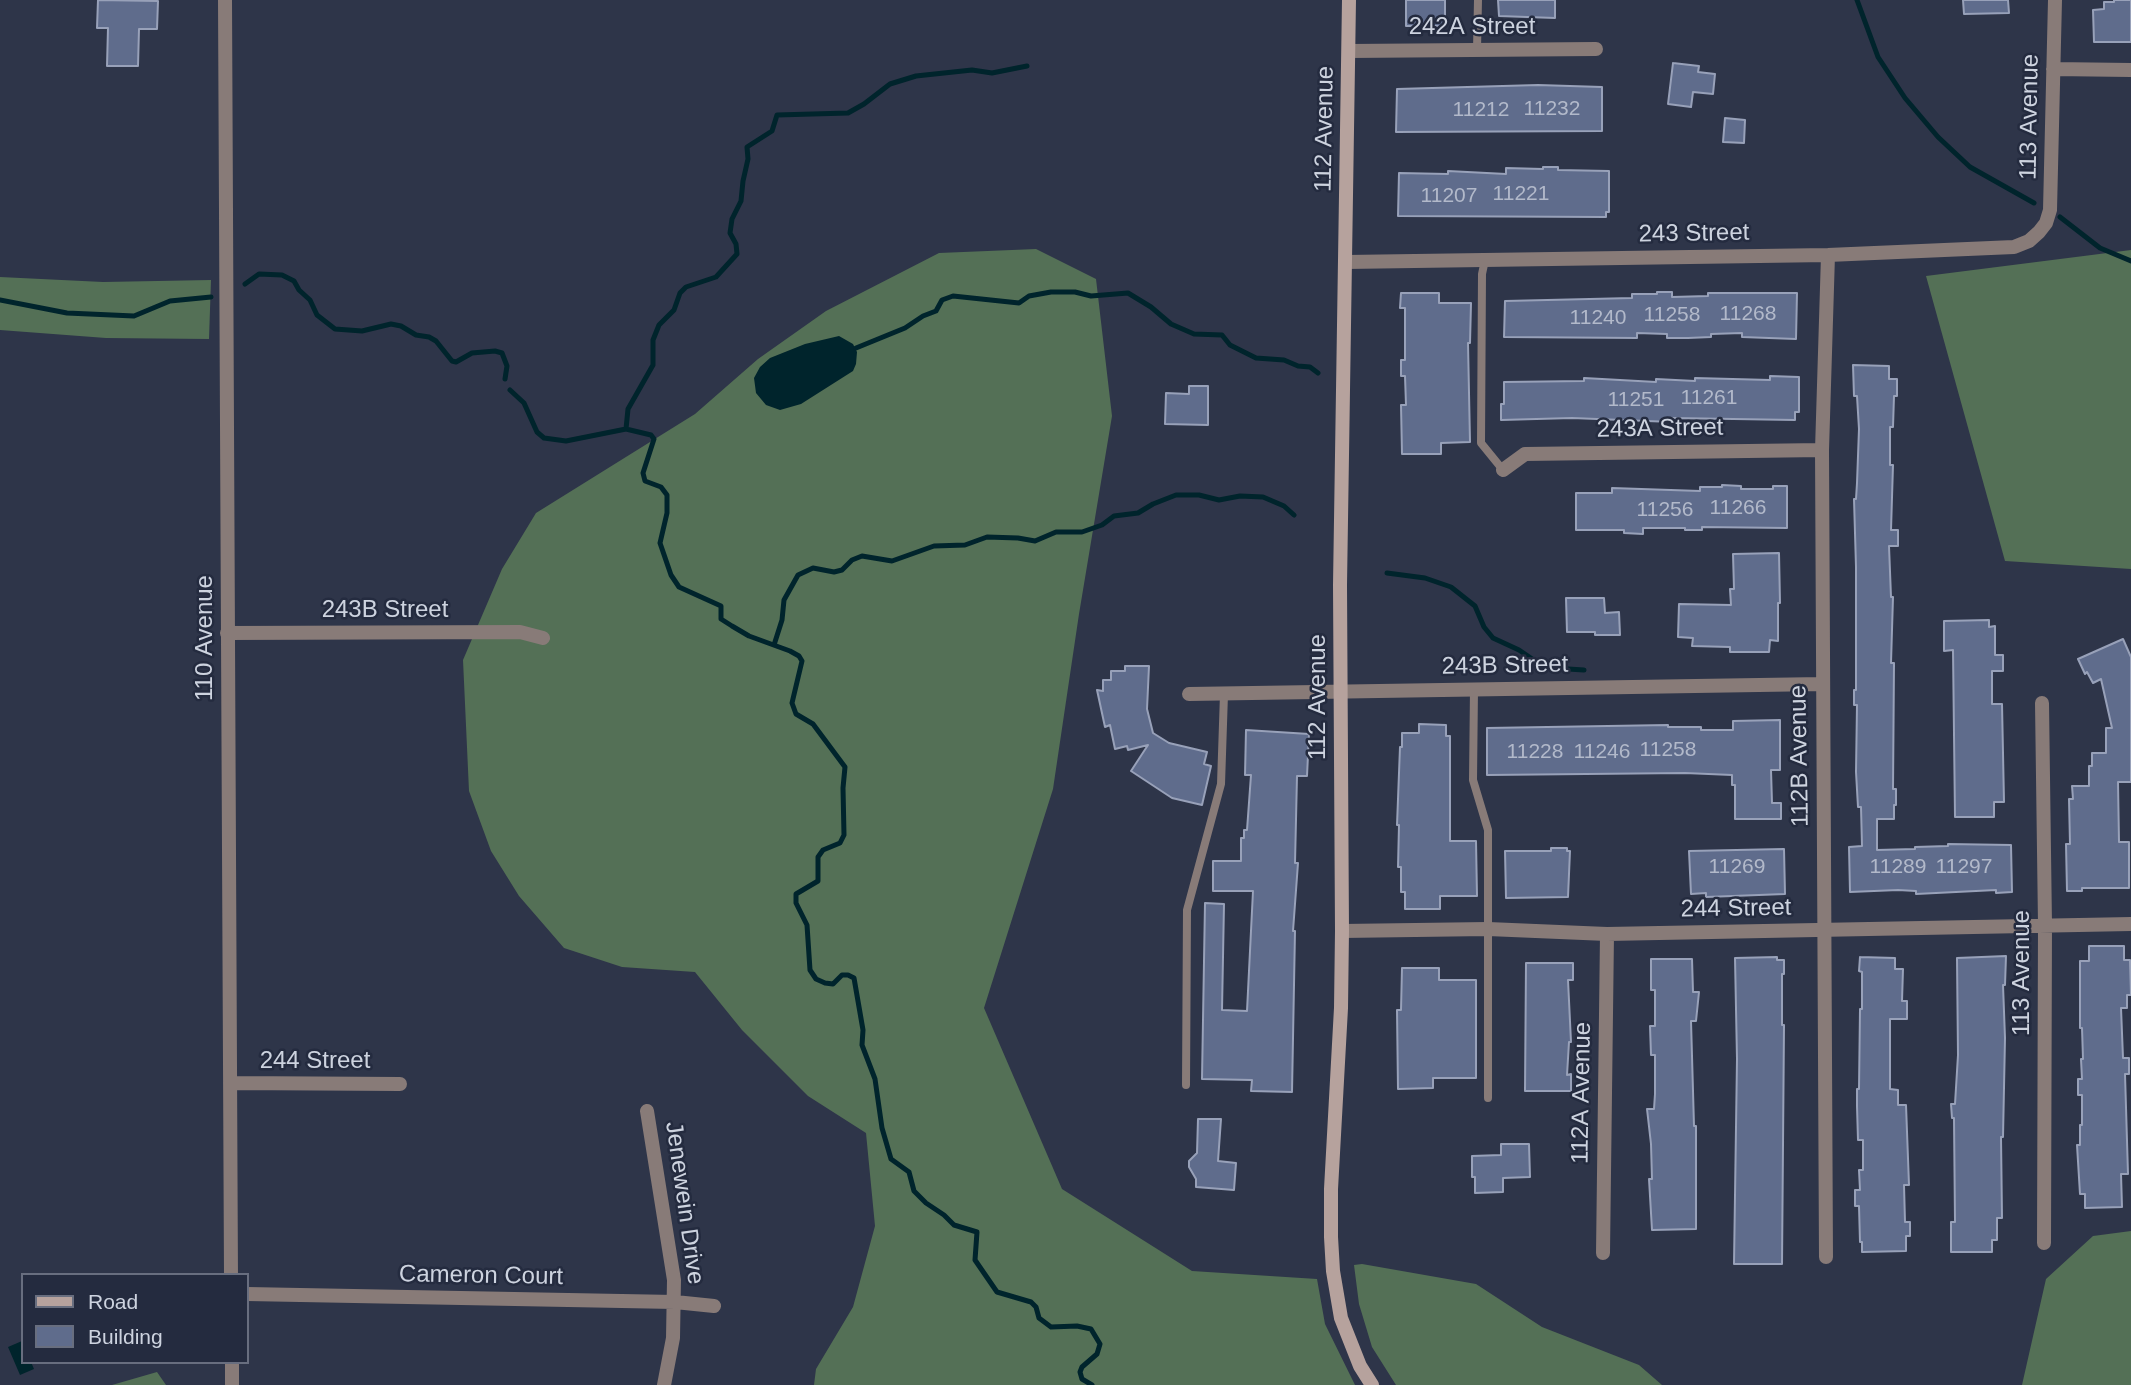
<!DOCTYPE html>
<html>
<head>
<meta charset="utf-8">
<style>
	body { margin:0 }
	#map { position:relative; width:2131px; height:1385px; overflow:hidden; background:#2e3549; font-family:Helvetica,sans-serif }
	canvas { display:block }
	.legend { position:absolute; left:21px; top:1273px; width:228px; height:91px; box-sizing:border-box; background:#242b3f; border:2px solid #686e7f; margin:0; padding:9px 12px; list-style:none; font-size:21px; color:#cdd3df }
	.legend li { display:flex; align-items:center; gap:14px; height:35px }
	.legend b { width:35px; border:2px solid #686e7f }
</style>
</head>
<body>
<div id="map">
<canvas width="2131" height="1385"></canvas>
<ul class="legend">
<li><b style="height:9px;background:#b6a29d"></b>Road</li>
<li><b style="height:19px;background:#5f6c8c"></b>Building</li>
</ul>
</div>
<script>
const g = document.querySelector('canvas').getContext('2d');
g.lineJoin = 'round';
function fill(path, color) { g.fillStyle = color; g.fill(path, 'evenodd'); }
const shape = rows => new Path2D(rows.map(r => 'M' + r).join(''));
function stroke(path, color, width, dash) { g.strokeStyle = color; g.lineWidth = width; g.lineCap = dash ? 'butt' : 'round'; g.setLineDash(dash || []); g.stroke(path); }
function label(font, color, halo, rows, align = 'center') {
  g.font = font + ' Helvetica,sans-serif'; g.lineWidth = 5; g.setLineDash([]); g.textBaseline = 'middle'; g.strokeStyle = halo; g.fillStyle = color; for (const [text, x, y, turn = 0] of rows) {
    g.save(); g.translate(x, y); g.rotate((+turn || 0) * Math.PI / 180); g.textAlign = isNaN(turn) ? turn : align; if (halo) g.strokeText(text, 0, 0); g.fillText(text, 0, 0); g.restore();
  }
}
fill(shape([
	[1036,249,1096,279,1112,416,1079,614,1053,789,984,1008,1062,1189,1192,1271,1317,1279,1325,1324,1355,1385,814,1385,816,1369,853,1307,875,1226,866,1133,808,1096,742,1030,695,972,622,967,564,948,519,896,491,851,469,791,463,660,502,569,536,513,695,414,758,359,826,311,939,253],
	[2131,250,2131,569,2005,561,1926,276],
	[0,277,103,282,211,280,209,339,106,338,0,330],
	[2131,1231,2131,1385,2022,1385,2046,1279,2093,1236],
	[1362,1264,1476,1284,1542,1327,1639,1365,1662,1385,1396,1385,1372,1347,1359,1304,1354,1265],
	[157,1372,166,1385,112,1385]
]), '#547056');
fill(shape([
	[839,336,853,344,857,352,856,364,853,371,801,404,780,410,766,405,756,393,754,378,760,367,770,358,805,344],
	[22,1341,23,1362,31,1362,34,1369,20,1375,8,1347]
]), '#00242c');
stroke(shape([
	[1857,0,1878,57,1905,98,1938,137,1970,167,2034,203],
	[2060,217,2100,248,2131,261],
	[245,284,259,274,282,275,294,281,299,290,310,300,317,315,335,329,362,331,391,324,401,326,416,335,429,337,436,341,452,361,456,362,472,353,495,351,502,353,507,366,505,379],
	[0,300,67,313,134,316,170,301,211,297],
	[856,348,905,328,923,316,936,311,942,300,953,296,1019,303,1029,296,1051,292,1075,292,1091,296,1128,293,1151,307,1171,324,1194,334,1222,335,1230,345,1256,358,1284,360,1298,366,1310,367,1318,373],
	[510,390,524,403,537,432,544,438,566,441,626,429,651,435,654,439,643,473,645,481,661,487,667,495,667,513,660,543,671,575,679,587,721,606,721,619,732,626,749,636,790,651,799,656,802,661,792,703,796,714,813,724,845,767,843,788,844,835,840,843,823,850,818,857,818,881,796,894,796,903,807,925,810,970,816,979,825,983,833,984,842,975,848,975,854,978,863,1030,862,1045,875,1079,882,1128,891,1159,909,1172,914,1191,926,1203,944,1215,954,1225,977,1232,975,1260,997,1292,1031,1302,1036,1307,1039,1318,1051,1327,1077,1326,1091,1329,1100,1344,1097,1354,1082,1367,1080,1372,1082,1379,1092,1385],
	[626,429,628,409,653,365,653,340,659,325,674,310,680,293,686,287,716,277,737,254,736,244,730,233,732,219,741,201,743,181,748,159,747,147,772,131,777,115,848,113,864,104,890,84,916,76,972,70,992,73,1027,66],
	[1387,573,1425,578,1451,587,1475,606,1484,627,1493,638,1519,650,1538,663,1552,668,1584,670],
	[774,645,782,620,784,600,798,575,813,568,834,572,842,570,852,560,862,556,892,561,934,546,965,545,987,537,1018,538,1035,541,1056,532,1082,532,1102,525,1114,516,1138,513,1153,504,1176,495,1199,495,1219,500,1240,496,1263,497,1284,506,1294,515]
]), '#00242c', 5);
const building = shape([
	[98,0,158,1,157,29,139,29,138,66,107,66,108,28,97,28,98,0],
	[1406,0,1445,0,1445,26,1406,26,1406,0],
	[1498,0,1555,0,1555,18,1499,16,1498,0],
	[1963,0,2008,0,2009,13,1964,14,1963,0],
	[2114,0,2131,0,2131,42,2094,42,2093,10,2104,9,2104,2,2114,2,2114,0],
	[1673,63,1699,66,1698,72,1715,74,1713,94,1693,92,1691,107,1668,104,1673,63],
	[1538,85,1602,87,1602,131,1396,132,1397,89,1538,85],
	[1725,118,1745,120,1744,143,1723,142,1725,118],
	[1543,167,1558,167,1558,170,1609,171,1609,212,1606,212,1606,217,1398,216,1399,173,1448,174,1448,171,1506,174,1506,168,1543,169,1543,167],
	[1657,292,1672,292,1672,297,1708,296,1708,293,1797,293,1796,339,1742,337,1742,333,1711,334,1711,337,1688,338,1667,338,1667,334,1637,333,1637,338,1504,337,1505,301,1632,298,1632,294,1657,294,1657,292],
	[1401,293,1439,293,1439,303,1471,303,1470,343,1468,343,1470,442,1441,443,1441,454,1402,454,1401,405,1406,405,1405,376,1401,376,1401,360,1405,360,1405,308,1400,308,1401,293],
	[1853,365,1889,366,1889,379,1897,379,1897,396,1894,396,1893,427,1890,427,1890,465,1893,465,1891,530,1898,530,1898,546,1889,546,1891,597,1893,597,1891,663,1894,663,1893,789,1896,789,1896,805,1894,805,1894,819,1877,819,1877,850,1915,849,1915,847,1948,846,1948,844,2011,845,2012,892,1996,893,1996,890,1916,894,1916,891,1898,890,1850,892,1849,847,1862,846,1861,807,1858,807,1856,772,1857,705,1854,705,1854,690,1856,690,1856,567,1854,499,1856,499,1857,483,1859,429,1857,396,1854,396,1853,365],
	[1770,376,1799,377,1799,412,1795,412,1795,420,1672,418,1672,422,1572,418,1501,420,1501,404,1504,404,1504,382,1584,381,1584,378,1656,382,1656,379,1695,381,1695,378,1770,380,1770,376],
	[1189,386,1208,386,1208,425,1165,424,1166,393,1189,394,1189,386],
	[1722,485,1741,486,1741,489,1773,489,1773,486,1787,486,1787,528,1702,527,1702,530,1685,530,1685,528,1643,528,1643,534,1624,533,1624,530,1576,530,1576,493,1612,493,1612,488,1700,491,1700,487,1722,487,1722,485],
	[1779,553,1780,603,1778,603,1778,641,1770,640,1769,652,1730,652,1730,647,1692,646,1693,638,1678,637,1679,604,1731,605,1730,589,1734,589,1733,554,1779,553],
	[1566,598,1604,598,1605,613,1619,612,1620,635,1595,635,1595,632,1567,632,1566,598],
	[1989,620,1989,627,1995,626,1995,655,2003,655,2003,671,1992,671,1992,704,2002,704,2004,802,1994,802,1994,817,1955,817,1953,650,1944,651,1944,621,1989,620],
	[2123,639,2131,657,2131,782,2118,782,2119,842,2129,842,2129,888,2082,888,2082,891,2067,891,2066,844,2070,844,2069,799,2073,799,2072,786,2089,786,2089,766,2092,766,2092,753,2106,753,2106,728,2112,728,2101,679,2093,683,2087,672,2085,674,2078,659,2123,639],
	[1125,666,1149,666,1147,709,1153,733,1169,743,1207,752,1204,764,1211,766,1202,805,1172,798,1131,771,1148,745,1128,750,1127,746,1115,749,1110,725,1105,727,1097,690,1103,691,1103,680,1111,680,1111,671,1125,671,1125,666],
	[1780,720,1780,770,1771,770,1772,803,1781,803,1781,819,1735,819,1735,785,1732,785,1732,775,1685,773,1487,775,1487,728,1668,725,1668,727,1701,727,1701,730,1733,730,1733,721,1780,720],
	[1419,724,1446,725,1446,736,1450,736,1450,841,1476,841,1477,896,1440,896,1440,909,1405,909,1405,892,1401,892,1401,867,1398,867,1399,825,1397,825,1400,747,1402,747,1402,733,1419,733,1419,724],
	[1246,730,1309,734,1307,776,1297,776,1295,863,1298,863,1293,931,1295,931,1292,1092,1251,1091,1252,1080,1202,1079,1205,903,1224,904,1222,1010,1247,1011,1253,891,1213,891,1213,861,1241,861,1241,838,1244,838,1244,830,1247,830,1251,775,1245,775,1246,730],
	[1551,848,1567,848,1567,851,1570,851,1568,897,1506,898,1505,851,1551,851,1551,848],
	[1784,849,1785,894,1706,897,1706,893,1691,894,1689,851,1784,849],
	[2089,946,2124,946,2124,960,2130,960,2131,995,2127,995,2127,1008,2121,1008,2123,1058,2129,1058,2129,1074,2125,1074,2128,1174,2121,1174,2122,1207,2085,1208,2085,1194,2080,1194,2077,1145,2080,1145,2080,1125,2082,1125,2082,1095,2078,1095,2078,1079,2082,1079,2081,1059,2083,1059,2082,1028,2080,1028,2080,961,2089,961,2089,946],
	[2006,956,2005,985,2003,985,2005,1038,2003,1137,2001,1137,2002,1218,1997,1218,1997,1240,1992,1240,1992,1252,1951,1252,1951,1222,1955,1222,1954,1118,1952,1118,1951,1104,1955,1104,1958,1055,1957,958,2006,956],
	[1777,957,1777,960,1784,960,1784,974,1782,974,1782,1025,1784,1025,1782,1264,1734,1264,1737,1059,1735,958,1777,957],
	[1860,957,1895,958,1895,969,1903,969,1902,1001,1907,1001,1907,1019,1890,1019,1890,1089,1898,1090,1898,1105,1906,1105,1909,1185,1904,1185,1905,1222,1910,1222,1910,1236,1906,1236,1906,1251,1862,1252,1862,1242,1860,1242,1859,1206,1855,1206,1855,1190,1860,1190,1859,1170,1863,1170,1863,1140,1858,1140,1857,1106,1857,1089,1859,1089,1860,1009,1862,1009,1862,972,1859,971,1860,957],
	[1651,959,1692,959,1693,992,1699,992,1696,1021,1691,1021,1694,1126,1696,1126,1696,1229,1652,1230,1649,1179,1652,1179,1651,1144,1647,1109,1654,1109,1655,1094,1655,1055,1651,1055,1650,1026,1655,1026,1655,990,1651,990,1651,959],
	[1526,963,1573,963,1573,980,1568,980,1571,1042,1569,1042,1567,1075,1571,1074,1571,1091,1525,1091,1526,963],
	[1402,968,1439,968,1439,980,1476,980,1476,1078,1433,1078,1433,1088,1398,1089,1397,1010,1401,1010,1402,968],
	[1198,1119,1221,1119,1218,1161,1236,1163,1234,1190,1196,1187,1196,1179,1189,1167,1189,1161,1197,1153,1198,1119],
	[1501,1144,1529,1144,1530,1177,1503,1178,1503,1192,1475,1193,1475,1177,1472,1177,1472,1156,1501,1155,1501,1144]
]);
fill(building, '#5f6c8c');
stroke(building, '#98a1b9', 2);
stroke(shape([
	[1477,50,1478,0],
	[1485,260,1482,274,1481,443,1503,470],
	[1474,689,1473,780,1488,830,1488,1098],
	[1186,1085,1187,910,1221,784,1224,694]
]), '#887b78', 8);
stroke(shape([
	[225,0,231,1275],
	[1349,51,1596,49],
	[2053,69,2131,70],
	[1346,262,1828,255,2014,247,2029,241,2039,232,2046,223,2050,210,2055,0],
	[1503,470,1525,454,1822,450],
	[227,633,520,632,543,638],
	[1189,694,1822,684],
	[2042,703,2045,925,2044,1243],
	[1342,931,1488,929,1607,934,2131,924],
	[230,1083,400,1084],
	[647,1111,674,1280,673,1338,664,1385],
	[1603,1253,1607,934],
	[1826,1257,1822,450,1828,255],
	[247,1294,675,1302,714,1306],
	[232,1362,232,1385]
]), '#887b78', 14);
stroke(shape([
	[1349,0,1340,585,1342,931,1341,1008,1331,1189,1331,1237,1333,1271,1341,1318,1360,1366,1372,1385]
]), '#b6a29d', 14);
label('21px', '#b2b9ca', null, [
	["11232",1552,109],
	["11212",1481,110],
	["11221",1521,194],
	["11207",1449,196],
	["11268",1748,314],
	["11258",1672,315],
	["11240",1598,318],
	["11261",1709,398],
	["11251",1636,400],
	["11266",1738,508],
	["11256",1665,510],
	["11258",1668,750],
	["11228",1535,752],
	["11246",1602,752],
	["11269",1737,867],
	["11289",1898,867],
	["11297",1964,867]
]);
label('24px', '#cdd3df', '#242b3f', [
	["242A Street",1472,27],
	["113 Avenue",2030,117,-89],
	["112 Avenue",1325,129,-89],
	["243 Street",1694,234,-1],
	["243A Street",1660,429,-1],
	["243B Street",385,610],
	["110 Avenue",205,638,-90],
	["243B Street",1505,666,-1],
	["112 Avenue",1318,697,-90],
	["112B Avenue",1800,756,-91],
	["244 Street",1736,909,-1],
	["113 Avenue",2022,973,-90],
	["244 Street",315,1061],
	["112A Avenue",1582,1093,-89],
	["Jenewein Drive",684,1203,82],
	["Cameron Court",481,1276,1]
]);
</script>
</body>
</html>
